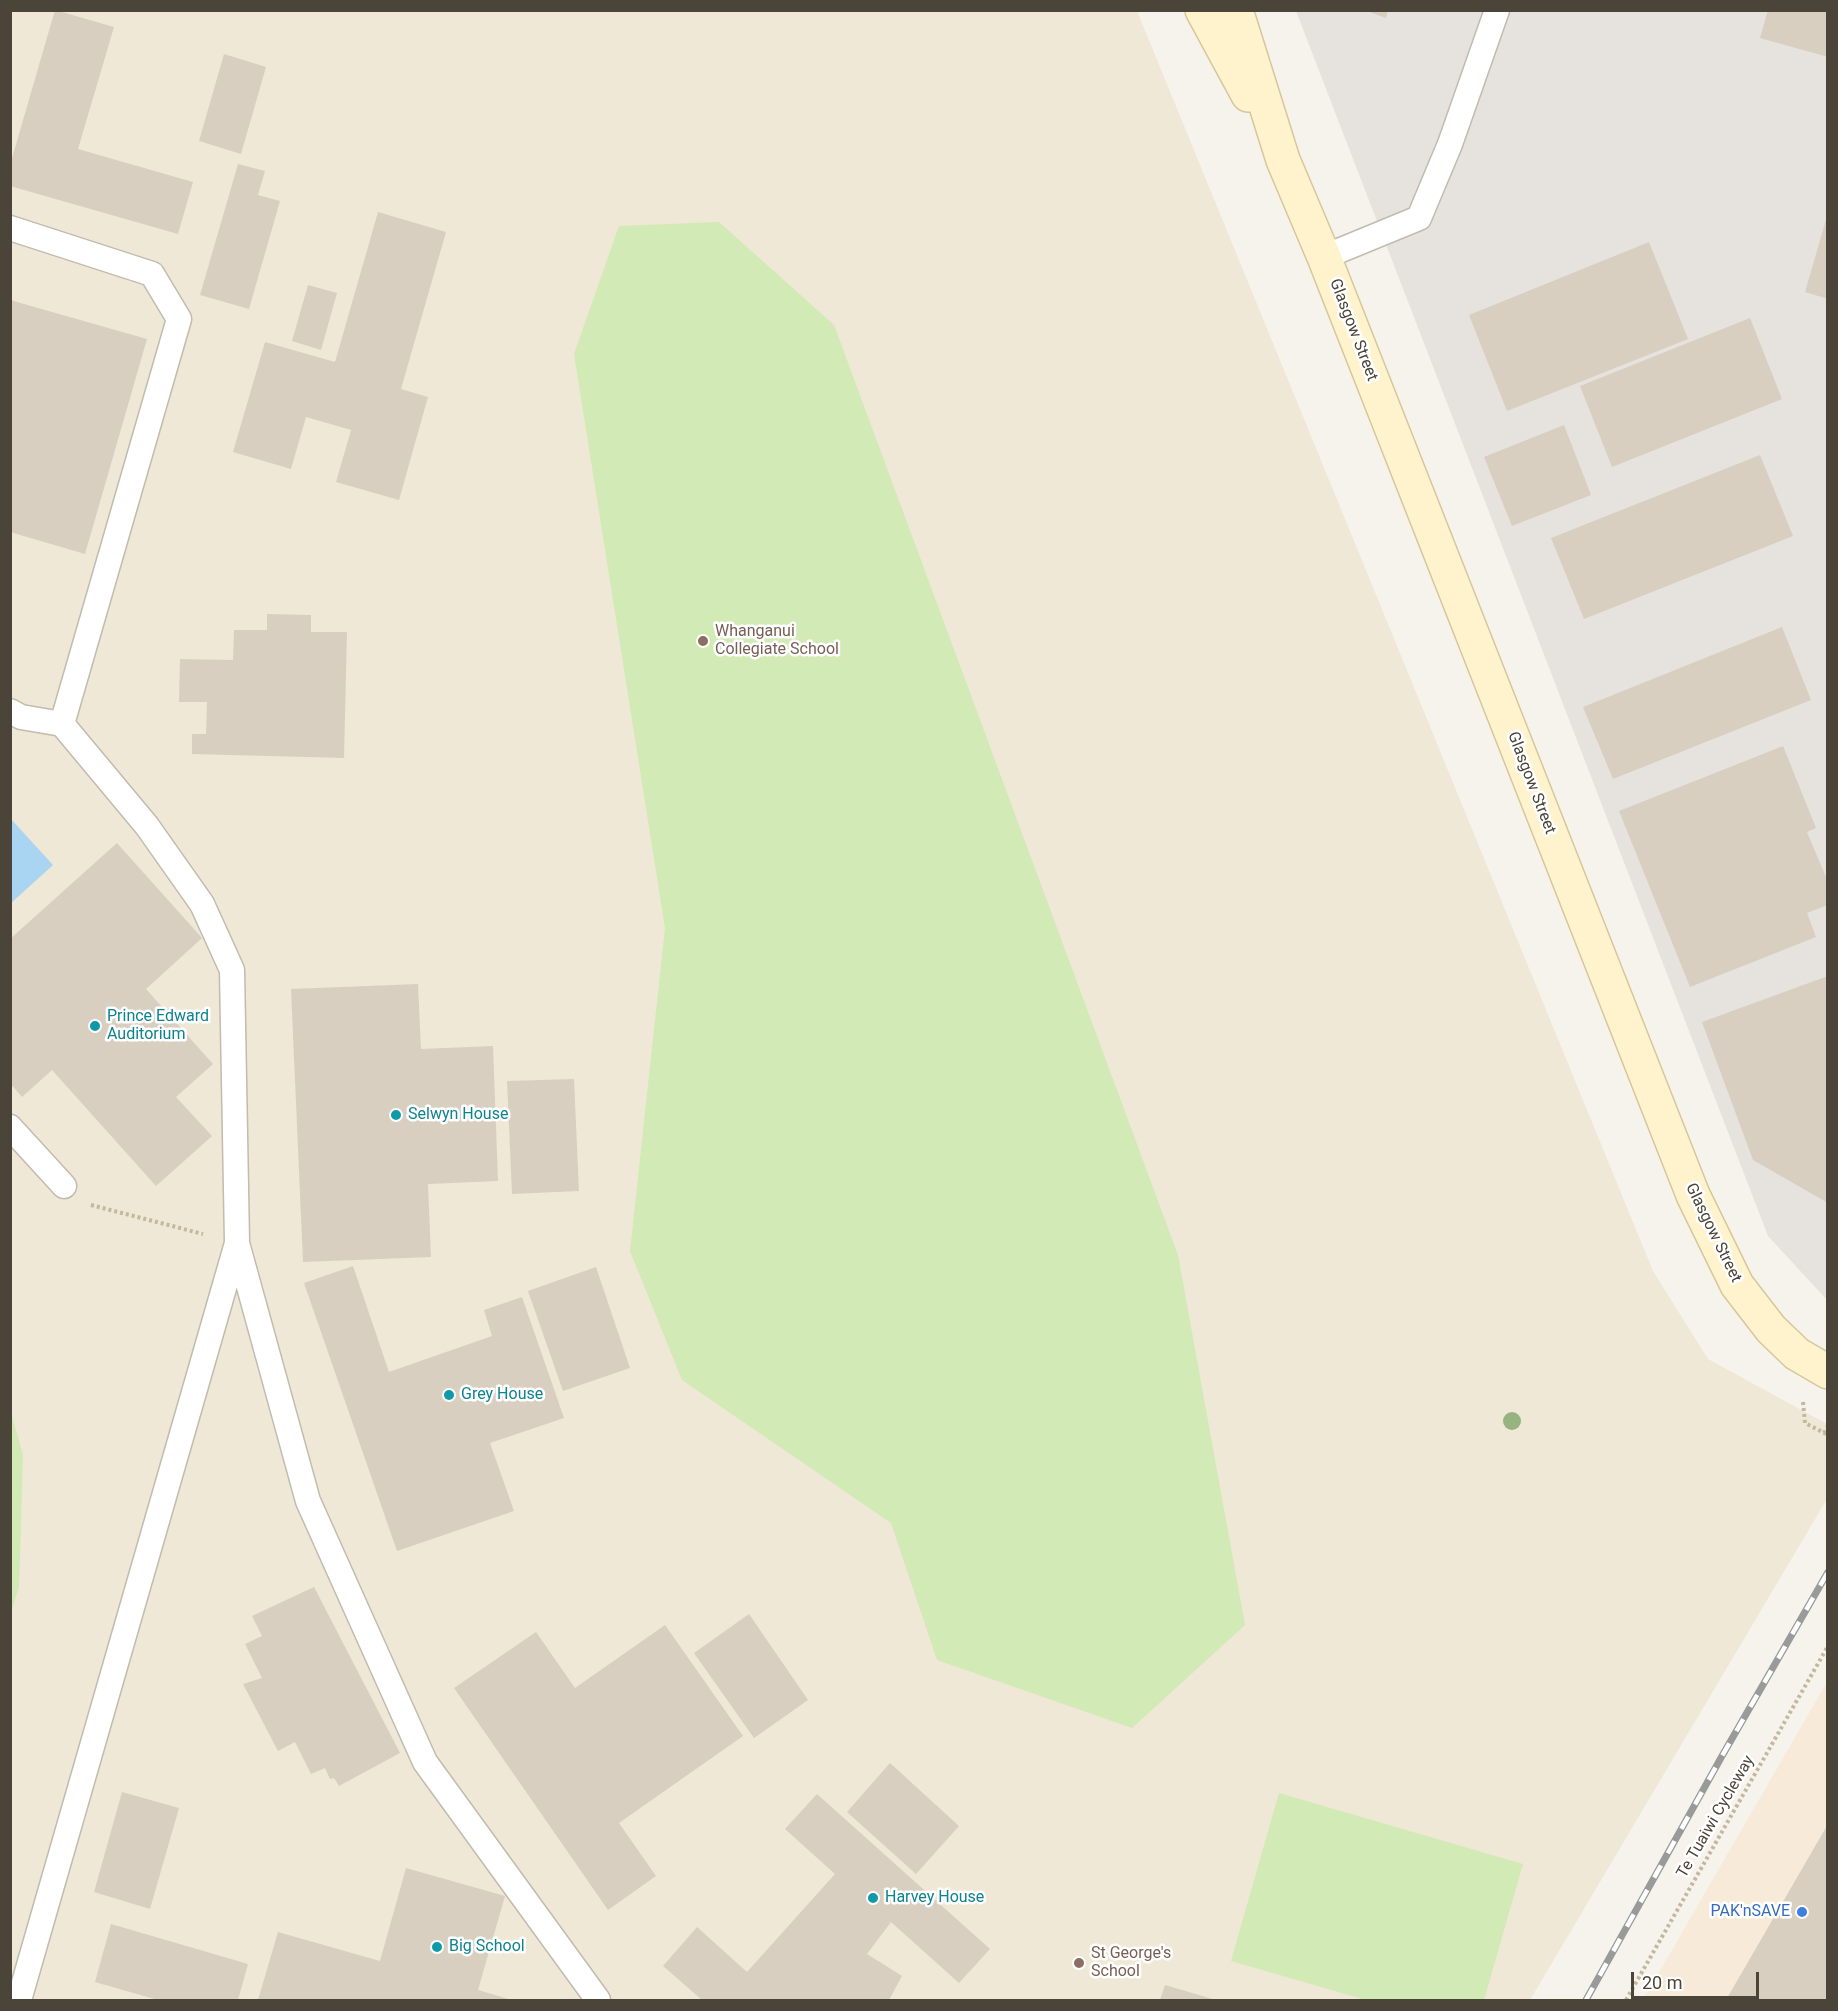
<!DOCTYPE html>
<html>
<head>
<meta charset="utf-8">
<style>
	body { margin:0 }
	#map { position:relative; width:1838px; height:2011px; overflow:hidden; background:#f6f3ec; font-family:Roboto,sans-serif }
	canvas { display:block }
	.frame { position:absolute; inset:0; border:12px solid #4b4439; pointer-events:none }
	.scale { position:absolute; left:1631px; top:1972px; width:128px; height:27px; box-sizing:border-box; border:3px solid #4b4439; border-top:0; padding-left:8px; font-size:18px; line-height:21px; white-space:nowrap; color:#4b4439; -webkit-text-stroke:4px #fff; paint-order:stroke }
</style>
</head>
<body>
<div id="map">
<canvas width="1838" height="2011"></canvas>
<div class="frame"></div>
<div class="scale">20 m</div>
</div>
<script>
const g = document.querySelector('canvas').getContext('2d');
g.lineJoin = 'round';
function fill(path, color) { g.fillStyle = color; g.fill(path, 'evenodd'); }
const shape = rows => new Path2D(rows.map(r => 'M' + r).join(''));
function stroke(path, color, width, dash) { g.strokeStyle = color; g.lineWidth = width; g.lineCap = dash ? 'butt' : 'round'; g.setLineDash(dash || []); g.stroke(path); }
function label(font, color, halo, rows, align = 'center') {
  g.font = font + ' Roboto,sans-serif'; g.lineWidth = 5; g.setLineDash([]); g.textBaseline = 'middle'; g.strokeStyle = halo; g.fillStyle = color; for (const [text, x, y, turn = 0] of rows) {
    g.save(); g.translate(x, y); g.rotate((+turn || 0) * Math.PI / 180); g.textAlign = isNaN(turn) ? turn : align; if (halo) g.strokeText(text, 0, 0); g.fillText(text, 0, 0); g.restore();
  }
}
fill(shape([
	[1827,1682,1827,2000,1643,2000]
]), '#f7ead8');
fill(shape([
	[1296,11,1827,11,1827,1300,1768,1236]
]), '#e6e2dd');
fill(shape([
	[11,11,1137,11,1653,1271,1708,1359,1827,1424,1827,1499,1530,2000,11,2000]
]), '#efe8d6');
fill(shape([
	[719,222,834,325,1178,1255,1245,1625,1132,1728,937,1660,891,1523,682,1380,630,1251,665,928,574,354,619,226],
	[10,1409,23,1455,19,1587,11,1612],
	[1279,1793,1523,1864,1484,2000,1366,2000,1231,1961]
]), '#d2eab5');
fill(shape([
	[10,818,53,865,11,903,10,903]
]), '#a9d4f2');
fill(shape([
	[55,10,114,27,78,149,193,182,178,234,10,186,10,165],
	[1364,10,1388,10,1386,18],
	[1768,10,1828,10,1828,57,1760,38],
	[224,54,266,67,241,154,199,141],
	[238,164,265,171,258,195,280,201,249,309,200,295],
	[378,212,446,232,401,389,428,397,399,500,336,482,351,430,306,417,291,469,233,452,265,342,335,362],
	[1827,216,1828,216,1828,299,1805,292],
	[1649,242,1688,339,1507,411,1469,315],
	[308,285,337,293,321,350,292,341],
	[10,300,147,339,85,554,10,532],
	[1750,318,1782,399,1612,467,1580,386],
	[1564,425,1591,495,1512,526,1484,457],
	[1760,455,1793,536,1584,619,1551,538],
	[267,614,311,615,311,632,347,632,344,758,192,754,192,734,206,734,207,702,179,702,180,659,233,660,234,630,267,630],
	[1782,627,1811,700,1613,779,1583,707],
	[1783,746,1816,828,1807,832,1828,882,1828,905,1807,913,1816,937,1690,987,1619,811],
	[117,843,202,938,146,989,213,1064,176,1097,212,1136,156,1186,52,1070,22,1097,10,1083,10,939],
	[1828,976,1828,1203,1753,1160,1702,1022],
	[418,984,421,1049,493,1046,498,1181,428,1184,431,1257,303,1262,291,989],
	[574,1079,579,1191,512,1194,507,1081],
	[353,1266,389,1372,492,1336,484,1310,522,1297,564,1418,490,1443,514,1511,397,1551,304,1283],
	[596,1267,630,1368,563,1391,528,1291],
	[314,1587,400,1753,339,1786,334,1778,330,1779,325,1768,311,1774,295,1742,278,1751,243,1684,262,1678,245,1644,262,1636,252,1616],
	[749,1614,808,1700,754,1738,694,1653],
	[665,1625,743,1736,619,1823,656,1876,608,1910,454,1688,536,1632,575,1688],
	[890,1763,959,1826,916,1874,847,1812],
	[122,1792,179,1808,150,1909,94,1892],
	[817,1794,990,1949,959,1983,891,1922,867,1954,902,1976,889,2000,702,2000,663,1966,697,1927,747,1972,835,1874,785,1829],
	[1828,1824,1828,2000,1726,2000],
	[406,1868,505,1896,478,1990,512,2000,258,2000,278,1932,380,1961],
	[111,1924,248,1964,238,2000,158,2000,95,1982],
	[1165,1985,1216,2000,1160,2000]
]), '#d8cfc1');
const lane = shape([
	[10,228,152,274,179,319,62,724],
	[1324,257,1419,218,1450,144,1497,10],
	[10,711,21,717,62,724,147,826,202,904,232,970,237,1243,308,1501,425,1762,598,2000],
	[10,1127,64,1186],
	[19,2000,237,1243]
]);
const secondary = shape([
	[1202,10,1248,95],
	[1236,10,1283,160,1324,257,1693,1195,1737,1285,1771,1329,1797,1354,1828,1372]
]);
stroke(lane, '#c2bbae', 27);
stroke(secondary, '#d6c79b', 36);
stroke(shape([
	[91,1205,203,1234],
	[1803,1402,1805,1423,1828,1435],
	[1824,1433,1828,1426],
	[1626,2000,1828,1646]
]), '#c4b79f', 4, [3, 3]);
stroke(lane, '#fff', 24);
stroke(secondary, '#fff3cd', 33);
const rail = shape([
	[1586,2000,1722,1756,1828,1572]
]);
stroke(rail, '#9a9a9a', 7);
stroke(rail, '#fff', 4.5, [14]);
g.fillStyle = '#97b381';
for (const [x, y] of [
	[1512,1421]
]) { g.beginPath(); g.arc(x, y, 9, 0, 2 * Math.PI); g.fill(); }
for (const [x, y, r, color] of [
	[703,641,6,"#8d6e63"],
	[95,1026,6,"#0f9aa8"],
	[396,1115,6,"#0f9aa8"],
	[449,1395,6,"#0f9aa8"],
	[873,1898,6,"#0f9aa8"],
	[1802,1912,6,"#3f7fe0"],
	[437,1947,6,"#0f9aa8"],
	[1079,1963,6,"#8d6e63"]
]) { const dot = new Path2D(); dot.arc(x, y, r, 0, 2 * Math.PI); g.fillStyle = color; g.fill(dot); stroke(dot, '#fff', 2); }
label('16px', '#4b4439', '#fff', [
	["Glasgow Street",1353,330,69],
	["Glasgow Street",1531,783,69],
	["Glasgow Street",1713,1233,64],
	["Te Tuaiwi Cycleway",1716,1817,-60]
]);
label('16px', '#785e54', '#fff', [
	["Whanganui",715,632],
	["Collegiate School",715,650],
	["St George's",1091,1954],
	["School",1091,1972]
], 'left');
label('16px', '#0d838f', '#fff', [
	["Prince Edward",107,1017],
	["Auditorium",107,1035],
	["Selwyn House",408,1115],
	["Grey House",461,1395],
	["Harvey House",885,1898],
	["Big School",449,1947]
], 'left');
label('16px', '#366cbe', '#fff', [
	["PAK'nSAVE",1790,1912]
], 'right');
</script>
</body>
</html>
